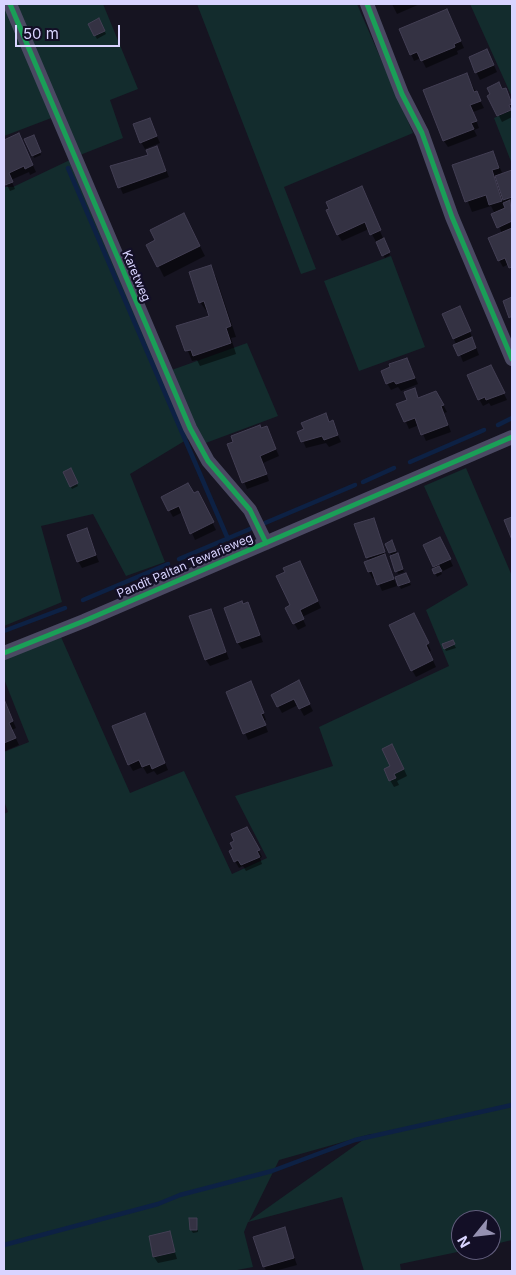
<!DOCTYPE html>
<html>
<head>
<meta charset="utf-8">
<style>
	body { margin:0 }
	#map { position:relative; width:516px; height:1275px; overflow:hidden; background:#161421; font-family:Inter,sans-serif }
	canvas { display:block }
	.frame { position:absolute; inset:0; border:5px solid #d9d4ff; pointer-events:none }
	.north { position:absolute; left:451px; top:1210px; width:50px; height:50px; box-sizing:border-box; background:#130f26; border:1px solid #625e7d; border-radius:50%; rotate:241deg; font-size:14px; font-weight:700; line-height:20px; text-align:center; color:#d9d4ff }
	.north::after { content:''; display:block; margin:auto; width:18px; height:22px; background:#9591b1; clip-path:polygon(50% 0,100% 100%,50% 72%,0 100%) }
	.scale { position:absolute; left:15px; top:25px; width:105px; height:22px; box-sizing:border-box; border:2px solid #d9d4ff; border-top:0; padding-left:6px; font-size:15px; line-height:18px; white-space:nowrap; color:#d9d4ff; -webkit-text-stroke:4px #130f26; paint-order:stroke }
</style>
</head>
<body>
<div id="map">
<canvas width="516" height="1275"></canvas>
<div class="frame"></div>
<div class="north">N</div>
<div class="scale">50 m</div>
</div>
<script>
const g = document.querySelector('canvas').getContext('2d');
g.lineJoin = 'round';
function fill(path, color) { g.fillStyle = color; g.fill(path, 'evenodd'); }
const shape = rows => new Path2D(rows.map(r => 'M' + r).join(''));
function stroke(path, color, width, dash) { g.strokeStyle = color; g.lineWidth = width; g.lineCap = dash ? 'butt' : 'round'; g.setLineDash(dash || []); g.stroke(path); }
function label(font, color, halo, rows, align = 'center') {
  g.font = font + ' Inter,sans-serif'; g.lineWidth = 4.5; g.setLineDash([]); g.textBaseline = 'middle'; g.strokeStyle = halo; g.fillStyle = color; for (const [text, x, y, turn = 0] of rows) {
    g.save(); g.translate(x, y); g.rotate((+turn || 0) * Math.PI / 180); g.textAlign = isNaN(turn) ? turn : align; if (halo) g.strokeText(text, 0, 0); g.fillText(text, 0, 0); g.restore();
  }
}
fill(shape([
	[4,4,54,117,4,136],
	[14,4,103,4,138,89,110,100,123,138,80,155],
	[197,4,357,4,413,133,284,187,316,269,301,274],
	[470,4,512,4,512,97],
	[512,110,512,164,494,118],
	[72,159,191,437,130,474,165,562,126,576,93,514,41,526,62,602,4,626,4,187,13,187],
	[391,256,425,347,359,371,324,281],
	[247,343,278,416,203,444,169,371],
	[466,468,512,576,512,1240,491,1245,491,1220,461,1220,461,1250,467,1250,400,1264,401,1271,364,1271,342,1197,248,1222,244,1232,253,1267,232,1271,4,1271,4,814,8,812,4,801,4,752,29,742,4,679,4,659,61,637,130,793,184,771,232,874,267,858,235,796,333,766,319,727,449,666,426,610,468,585,424,486],
	[371,1134,370,1135,249,1221,279,1160]
]), '#132c2d');
fill(shape([
	[392,4,420,4,397,14],
	[447,11,464,48,457,51,458,54,426,68,421,58,414,61,411,54],
	[99,20,106,34,97,39,89,24],
	[490,57,497,72,480,80,470,58],
	[467,75,484,108,473,112,479,128,474,130,477,136,448,147,444,141],
	[506,89,512,102,512,117,502,122,489,96],
	[149,119,160,143,145,149,141,142],
	[19,135,36,172,30,175,29,172,11,180,15,189,10,191,4,179,4,173,7,171,4,165,4,141],
	[35,139,41,155,34,158,33,155],
	[157,148,169,177,123,194,111,167,149,156],
	[493,152,503,175,512,172,512,270,509,264,503,267,499,260,502,234,495,214,491,206,472,212,454,166],
	[365,195,390,255,385,258,369,229,342,241,338,235],
	[189,225,205,256,164,277,148,245],
	[210,266,216,277,236,337,231,338,236,354,200,366,197,360,192,361,178,327,210,316,200,302],
	[444,314,463,314,479,355,463,362],
	[407,359,418,384,401,391,398,387,391,390,387,383],
	[494,373,507,400,491,406,489,403,483,406,479,399],
	[414,390,419,399,436,392,447,412,444,413,451,432,426,441,419,425,409,429,398,404,409,400],
	[325,415,330,423,332,422,341,442,329,447,326,443,306,448,303,441,305,430],
	[266,427,279,456,263,463,269,481,247,489,229,445],
	[70,470,78,486,72,489,64,473],
	[194,495,201,500,216,530,195,540,183,512,173,517,162,497],
	[373,519,394,579,406,574,411,585,401,589,396,579,394,579,397,586,382,591,376,577,373,579,369,572,365,563,369,561,356,525],
	[86,530,99,562,82,568,78,561],
	[387,544,393,545,404,572,398,574],
	[443,545,453,566,441,572,442,574,437,577,424,546],
	[303,569,321,608,302,617,306,626,298,630,294,623],
	[247,603,263,642,242,649,238,643,243,605],
	[210,610,229,659,210,666,206,660],
	[418,622,431,651,429,652,436,667,416,677,412,670],
	[452,641,456,648,446,651,443,645],
	[302,689,313,711,304,716,298,705,282,713,272,695],
	[254,690,266,720,264,721,268,732,248,740,228,692],
	[4,701,16,728,12,730,19,745,5,751],
	[148,721,168,770,157,775,154,771,147,774,143,767,133,771,129,764],
	[396,752,407,776,397,781,399,785,394,787,390,780],
	[252,836,262,857,260,858,262,864,246,871,243,866,239,868,235,861,234,849],
	[196,1219,198,1232,193,1233,191,1230],
	[284,1229,297,1265,275,1271,266,1271,255,1238],
	[169,1233,177,1259,158,1263,154,1257]
]), '#0007');
stroke(shape([
	[68,168,228,539],
	[498,425,512,418],
	[410,462,484,430],
	[363,482,394,468],
	[265,523,355,485],
	[179,559,250,529],
	[83,600,168,564],
	[4,631,65,608],
	[4,1245,158,1204,180,1195,272,1171,355,1140,512,1105]
]), '#0d2144', 4.5);
const building = shape([
	[447,9,461,41,454,44,455,47,421,61,417,52,410,55,399,29,447,9],
	[99,18,105,31,94,36,88,24,99,18],
	[487,49,494,65,475,73,469,57,487,49],
	[467,73,474,92,477,91,481,101,470,105,477,121,471,123,474,129,443,141,423,90,467,73],
	[499,82,502,89,506,88,512,104,509,105,511,110,497,116,487,96,490,94,487,88,499,82],
	[150,118,157,136,140,143,133,124,150,118],
	[19,133,33,165,25,169,24,166,9,173,13,182,5,185,4,140,19,133],
	[34,135,41,152,32,156,24,139,34,135],
	[157,146,166,171,118,188,110,166,148,155,146,150,157,146],
	[493,151,499,168,492,170,502,201,489,205,486,195,465,202,452,165,493,151],
	[512,170,512,197,503,200,495,176,512,170],
	[362,186,381,230,370,235,365,222,337,235,326,210,329,209,326,202,362,186],
	[510,200,512,221,497,228,491,214,505,208,503,203,510,200],
	[184,213,200,246,157,267,146,245,155,240,150,230,184,213],
	[512,228,512,267,509,268,505,258,498,261,488,238,512,228],
	[384,238,390,252,382,256,376,242,384,238],
	[211,265,231,326,226,328,231,343,193,356,191,350,185,351,176,326,209,316,204,301,199,303,189,272,211,265],
	[512,297,512,316,509,318,503,301,512,297],
	[460,306,471,331,453,339,442,314,460,306],
	[472,337,476,348,458,356,453,345,472,337],
	[407,358,415,378,396,384,394,381,386,384,381,371,390,367,389,364,407,358],
	[491,365,505,393,486,400,485,397,478,400,467,375,491,365],
	[415,388,418,398,436,391,444,405,441,406,448,425,421,435,415,418,404,422,396,404,407,400,404,392,415,388],
	[326,413,329,422,333,420,338,435,324,440,322,436,301,442,297,432,304,429,301,423,326,413],
	[260,425,261,428,267,426,276,449,260,456,267,474,242,483,227,444,233,442,231,436,260,425],
	[71,468,78,483,70,487,63,472,71,468],
	[188,483,194,493,198,491,214,522,190,534,179,506,168,511,161,497,188,483],
	[512,517,512,540,504,520,512,517],
	[374,518,385,552,366,558,354,524,374,518],
	[87,528,96,555,77,562,67,535,87,528],
	[440,537,451,559,433,567,423,545,440,537],
	[392,540,396,551,389,553,385,544,392,540],
	[398,553,403,569,395,572,390,556,398,553],
	[385,554,394,579,377,585,372,571,368,572,364,562,385,554],
	[300,561,318,601,300,610,304,619,293,624,285,608,290,605,276,576,285,572,283,568,300,561],
	[439,566,442,571,434,574,432,569,439,566],
	[406,573,410,582,398,586,395,577,406,573],
	[242,601,243,604,248,602,260,635,237,643,224,608,242,601],
	[211,609,226,652,205,660,189,616,211,609],
	[414,613,429,643,426,645,433,660,411,671,389,625,414,613],
	[453,640,455,644,444,649,442,644,453,640],
	[299,680,310,704,299,709,294,699,277,707,271,695,299,680],
	[251,681,264,713,261,714,266,725,243,734,226,692,251,681],
	[4,699,13,721,9,723,16,738,4,743,4,699],
	[145,713,165,763,152,769,150,764,142,767,139,760,128,765,112,726,145,713],
	[392,744,404,769,394,774,396,778,389,781,384,769,390,766,382,749,392,744],
	[247,827,260,850,257,851,260,857,241,865,238,860,234,862,229,851,233,849,230,843,234,841,231,834,247,827],
	[189,1218,197,1218,197,1230,190,1230,189,1218],
	[285,1227,294,1258,263,1267,253,1237,285,1227],
	[170,1231,175,1252,153,1257,149,1236,170,1231]
]);
fill(building, '#343243');
stroke(building, '#433f54', 1);
stroke(shape([
	[10,4,190,428,208,461,250,510,266,543],
	[367,4,402,94,422,133,452,217,512,359],
	[4,653,84,621,512,437]
]), '#4a4962', 14);
stroke(shape([
	[10,4,190,428,208,461,250,510,266,543],
	[367,4,402,94,422,133,452,217,512,359],
	[4,653,84,621,512,437]
]), '#1a9f57', 5);
label('12px', '#d9d4ff', '#130f26', [
	["Karetweg",136,276,67],
	["Pandit Paltan Tewarieweg",185,566,-23]
]);
</script>
</body>
</html>
